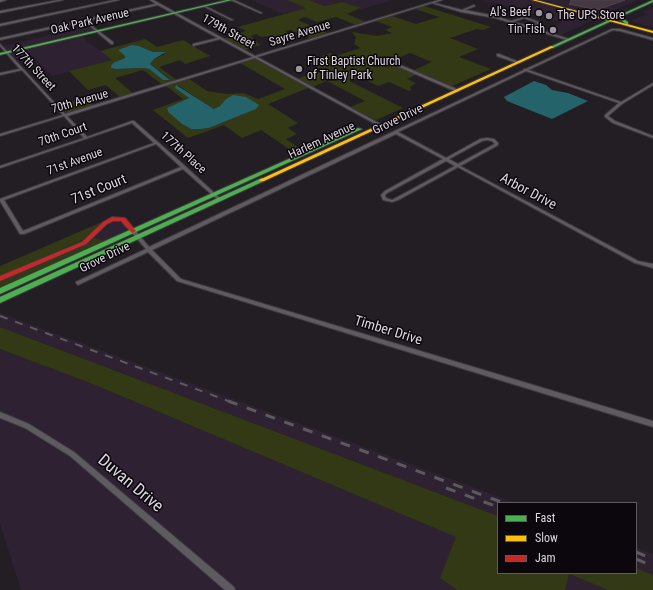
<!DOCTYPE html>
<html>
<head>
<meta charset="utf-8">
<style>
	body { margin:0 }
	#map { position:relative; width:653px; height:590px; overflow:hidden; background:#231e24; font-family:"Roboto Condensed",sans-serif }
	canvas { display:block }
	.legend { position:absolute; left:497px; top:502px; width:140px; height:72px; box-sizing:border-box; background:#0b070d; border:1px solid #5f5a61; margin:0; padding:5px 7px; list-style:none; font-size:12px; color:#ddd6df }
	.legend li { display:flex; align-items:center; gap:8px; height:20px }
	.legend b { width:20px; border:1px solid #5f5a61 }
</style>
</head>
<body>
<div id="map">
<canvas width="653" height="590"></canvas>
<ul class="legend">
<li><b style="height:5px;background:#4caf50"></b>Fast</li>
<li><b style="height:5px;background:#ffc107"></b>Slow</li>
<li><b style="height:5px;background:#c62828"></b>Jam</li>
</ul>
</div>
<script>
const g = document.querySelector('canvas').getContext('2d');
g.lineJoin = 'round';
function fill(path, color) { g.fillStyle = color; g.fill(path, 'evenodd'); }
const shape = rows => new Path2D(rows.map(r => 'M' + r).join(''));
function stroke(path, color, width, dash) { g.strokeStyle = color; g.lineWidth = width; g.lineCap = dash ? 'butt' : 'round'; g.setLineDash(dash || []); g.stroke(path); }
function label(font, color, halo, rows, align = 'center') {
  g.font = font + ' "Roboto Condensed",sans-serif'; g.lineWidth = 3; g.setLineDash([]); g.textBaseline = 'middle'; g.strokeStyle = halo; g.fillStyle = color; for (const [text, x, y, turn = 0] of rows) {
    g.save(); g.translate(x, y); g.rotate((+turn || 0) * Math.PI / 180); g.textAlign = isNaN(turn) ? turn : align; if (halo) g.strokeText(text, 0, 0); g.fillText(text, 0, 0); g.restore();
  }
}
fill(shape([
	[251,0,287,0,307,8,283,14],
	[309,0,394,0,362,9,342,2,325,6],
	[484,0,530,0,592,17,595,19,560,36,543,31,562,22],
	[544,0,638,0,600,16],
	[653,7,653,27,633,22,633,20,647,14,642,12],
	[93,25,99,30,8,52,3,46],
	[81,36,112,60,52,76,32,56,16,59,10,53],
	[117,221,122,223,125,226,127,230,125,232,107,241,94,238,111,223],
	[0,313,516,503,498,503,498,516,0,327],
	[0,349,95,385,457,537,440,578,457,590,21,590,0,524],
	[636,547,653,554,653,575,636,568],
	[569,574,608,590,565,590]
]), '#2d2132');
fill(shape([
	[287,0,309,0,325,6,342,2,361,8,347,14,366,22,356,25,336,17,317,22,305,17,298,20,330,34,312,39,291,30,285,31,291,34,273,39,266,36,261,37,256,34,251,36,260,45,244,50,223,39,246,31,238,27,306,8],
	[424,6,491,27,483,30,477,29,450,38,478,49,459,57,491,69,452,86,414,70,432,62,410,53,389,62,418,74,407,79,416,83,410,87,411,90,409,91,389,82,378,86,360,77,349,81,403,108,376,120,350,107,365,101,327,81,312,87,297,79,322,70,306,61,331,53,336,56,360,48,354,44,356,37,352,32,377,36,392,33,385,30,392,27,375,21,392,16,416,24,439,17,415,9],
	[145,39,157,47,183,40,210,56,185,64,180,60,159,67,178,81,163,85,143,70,115,78,134,94,121,98,106,85,88,90,69,71,112,60,100,51],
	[139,46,153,52,164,52,165,54,154,59,150,64,170,79,163,80,149,69,143,68,116,69,111,68,113,63,125,58,125,56,120,52],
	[255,59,308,88,268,104,298,123,288,128,297,134,286,139,299,148,292,151,261,130,242,138,224,125,188,138,153,110,183,99,166,86,189,79,207,91,227,94,243,93,258,99,285,89,240,63],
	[179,86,214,109,220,106,226,99,256,109,209,128,200,129,191,129,182,124,168,112,167,108,189,98,175,88],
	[85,98,94,106,67,114,59,105],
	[102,222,83,240,0,276,0,266],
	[94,238,107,241,0,289,0,282,81,247],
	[0,327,498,516,498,573,636,573,636,568,653,575,653,590,608,590,569,574,565,590,457,590,440,578,456,537,95,385,0,349]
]), '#333914');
fill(shape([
	[132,45,139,46,153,52,166,52,154,59,150,64,170,80,163,80,149,69,143,68,116,69,111,68,111,66,113,63,125,58,125,56,118,50],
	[534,81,546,85,552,90,568,93,588,101,552,119,507,101,504,97],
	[176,85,214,109,220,106,226,99,233,95,246,97,259,105,256,109,209,128,200,129,191,129,182,124,168,112,167,108,189,98,175,88]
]), '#25636b');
const building = shape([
	[571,0,625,0,597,10,569,4,570,4,571,0]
]);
fill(building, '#453842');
stroke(building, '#4d474b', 1);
const street = shape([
	[0,0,6,0,0,2,0,0],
	[59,0,63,0,0,13,0,11,59,0],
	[115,0,119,0,0,26,0,24,115,0],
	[150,0,153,0,255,56,439,0,442,0,434,3,462,10,474,5,475,6,465,10,495,16,511,21,525,17,541,23,531,27,569,39,567,40,495,18,461,12,432,3,257,57,382,125,382,127,381,127,255,58,67,116,87,137,132,121,134,121,185,166,222,200,221,201,219,201,183,169,24,234,20,234,0,201,0,199,154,143,132,123,0,168,0,166,84,138,64,116,0,136,0,134,63,115,22,70,0,75,0,73,20,69,0,46,0,44,65,114,253,57,220,39,193,46,193,44,218,38,158,5,0,40,0,38,156,4,150,0],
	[524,18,538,23,529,26,513,22,524,18],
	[156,144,181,167,23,231,4,200,156,144],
	[231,0,234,0,262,13,260,13,231,0],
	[203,6,205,6,233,20,231,20,203,6],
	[90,26,92,26,113,42,113,44,111,44,90,26],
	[612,29,620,29,653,38,653,40,620,31,613,30,528,70,621,102,653,83,653,85,622,104,608,116,615,121,653,136,653,138,613,123,605,117,605,115,619,103,526,71,398,132,446,158,480,139,487,138,494,139,498,143,498,145,460,166,638,261,653,264,653,268,635,263,458,167,398,200,392,202,383,200,381,195,385,191,443,159,396,134,152,250,181,279,653,421,653,427,177,281,148,252,80,284,78,285,76,283,76,282,146,249,131,232,131,230,135,230,149,247,524,70,524,69,526,69,612,29],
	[487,140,492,141,495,144,458,164,449,159,482,141,487,140],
	[446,161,455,166,396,198,392,200,386,198,385,195,387,193,446,161],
	[497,54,499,54,519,62,517,63,497,56,497,54],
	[391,61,459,90,459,91,457,92,390,63,390,61,391,61],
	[0,412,29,424,74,452,234,587,235,590,225,590,70,456,25,428,0,418,0,412]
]);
const fast = shape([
	[227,0,232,0,0,55,0,53,227,0],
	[653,0,653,2,622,16,622,18,628,22,628,24,626,24,618,18,553,48,550,47,653,0],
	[358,128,362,129,0,294,0,288,358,128],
	[262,178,265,180,264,181,0,303,0,297,262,178]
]);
const slow = shape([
	[532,0,536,0,653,31,653,33,532,0],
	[551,46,554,47,264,181,260,181,259,180,551,46]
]);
const jam = shape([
	[112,217,125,218,136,231,133,233,131,232,121,221,113,221,107,224,86,244,0,281,0,276,82,242,103,222,112,217]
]);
stroke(street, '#3e393f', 2);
stroke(fast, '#3e393f', 2);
stroke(slow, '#3e393f', 2);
stroke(jam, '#3e393f', 2);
fill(street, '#5e5a60');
fill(fast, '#4caf50');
fill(slow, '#ffc107');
fill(jam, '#c62828');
stroke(shape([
	[0,316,231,402]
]), '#5d5a5e', 2, [8, 8]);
stroke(shape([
	[228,401,504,503],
	[446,488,498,507],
	[636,552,653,559],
	[636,559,653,566]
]), '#5d5a5e', 3, [10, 10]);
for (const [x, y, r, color] of [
	[539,13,4,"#9c969e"],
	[549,16,4,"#9c969e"],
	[553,30,4,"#9c969e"],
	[299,69,4,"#9c969e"]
]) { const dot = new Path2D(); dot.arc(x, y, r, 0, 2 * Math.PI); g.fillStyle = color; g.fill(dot); stroke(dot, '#0b070d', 1.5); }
label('12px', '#ddd6df', '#0b070d', [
	["Al's Beef",531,13],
	["The UPS Store",557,16,"left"],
	["Tin Fish",545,30],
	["First Baptist Church",307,62,"left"],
	["of Tinley Park",307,76,"left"]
], 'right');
label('12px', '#ddd6df', '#0b070d', [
	["Oak Park Avenue",90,22,-13],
	["179th Street",228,32,29],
	["Sayre Avenue",300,34,-17],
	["177th Street",33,68,47],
	["70th Avenue",80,102,-16],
	["Grove Drive",398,120,-26],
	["70th Court",63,135,-19],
	["Harlem Avenue",322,141,-25],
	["177th Place",183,153,42],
	["71st Avenue",75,162,-20],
	["Grove Drive",105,258,-26]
]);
label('14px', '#ddd6df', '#0b070d', [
	["71st Court",99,190,-22],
	["Arbor Drive",528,192,28],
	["Timber Drive",388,331,17]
]);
label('17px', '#ddd6df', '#0b070d', [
	["Duvan Drive",130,484,40]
]);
</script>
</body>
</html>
